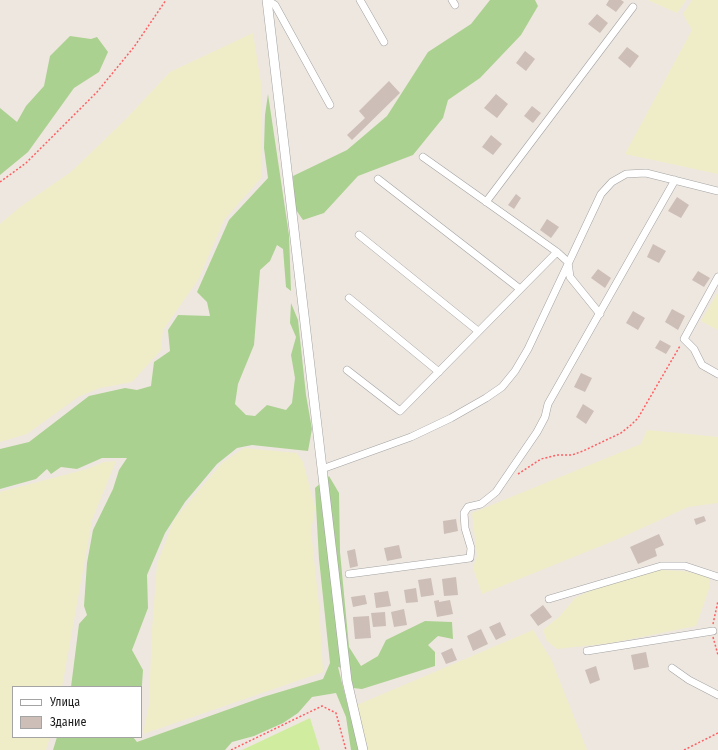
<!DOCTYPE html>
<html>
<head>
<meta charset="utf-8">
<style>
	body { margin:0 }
	#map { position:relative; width:718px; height:750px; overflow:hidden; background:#eee7df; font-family:"Fira Sans Condensed",sans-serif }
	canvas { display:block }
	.legend { position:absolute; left:12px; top:686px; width:130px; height:52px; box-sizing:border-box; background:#fff; border:1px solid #a4a4a4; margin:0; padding:5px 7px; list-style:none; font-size:12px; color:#1b1b1b }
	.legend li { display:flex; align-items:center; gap:8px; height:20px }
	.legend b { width:20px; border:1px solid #a4a4a4 }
</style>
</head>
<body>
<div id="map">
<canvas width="718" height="750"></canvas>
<ul class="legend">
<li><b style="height:5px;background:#fff"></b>Улица</li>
<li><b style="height:11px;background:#cdbeb8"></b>Здание</li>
</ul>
</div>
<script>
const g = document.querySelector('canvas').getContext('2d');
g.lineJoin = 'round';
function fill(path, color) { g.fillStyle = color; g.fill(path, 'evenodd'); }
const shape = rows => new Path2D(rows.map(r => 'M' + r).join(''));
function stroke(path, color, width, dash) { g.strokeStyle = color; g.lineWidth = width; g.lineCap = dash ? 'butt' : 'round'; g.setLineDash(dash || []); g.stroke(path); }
fill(shape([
	[648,0,686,0,677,13],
	[692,0,718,0,718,174,625,154,692,30,683,14],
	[253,33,261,83,261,178,224,220,198,280,163,330,161,350,132,382,100,388,78,397,27,434,0,442,0,224,20,207,71,172,125,120,170,72],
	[718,292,718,330,701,321],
	[647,430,718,437,718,503,688,507,618,539,482,594,473,568,477,556,472,513,641,444],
	[244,448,297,453,303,462,315,508,311,531,319,606,323,672,143,734,149,705,152,630,157,564,174,520,222,463],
	[116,461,92,520,62,687,13,687,13,737,50,737,46,750,0,750,0,492,87,469,104,462],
	[659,570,684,571,709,577,709,589,696,626,611,643,557,649,547,641,543,630,560,616,575,598,592,590],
	[533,630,551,659,587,750,368,750,357,705]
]), '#efedc7');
fill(shape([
	[310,718,320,750,242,750]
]), '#d0ed9f');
fill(shape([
	[490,0,535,0,538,6,521,35,480,78,448,100,443,118,413,155,358,176,324,213,303,220,294,207,293,176,347,150,387,116,428,52,471,24],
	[70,36,91,39,97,37,108,52,99,72,74,88,28,152,0,175,0,108,17,122,26,106,44,86,50,56],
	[268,94,289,235,291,291,286,287,283,249,277,245,270,261,260,270,254,345,238,384,235,404,246,415,255,416,267,405,286,410,292,403,295,378,291,355,296,337,290,323,291,303,298,320,306,395,312,429,308,451,252,445,237,448,217,464,185,502,165,533,147,575,148,608,132,650,143,670,141,699,141,687,71,687,79,624,87,615,84,606,87,563,93,530,113,489,119,470,127,458,102,458,77,469,61,467,51,474,47,469,36,479,0,489,0,449,29,442,89,396,125,388,137,390,151,386,154,362,170,351,168,330,178,315,210,316,207,302,197,292,229,220,268,178,264,148,265,115],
	[329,476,339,493,340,552,349,647,361,666,378,656,386,640,425,621,452,622,453,639,438,636,428,645,435,652,435,666,362,689,353,688,349,670,338,667,359,750,351,750,346,717,336,693,312,697,298,713,283,723,254,736,232,742,225,750,53,750,57,737,133,737,137,742,263,697,323,679,330,663,319,559,315,488]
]), '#abd190');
fill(shape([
	[609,0,621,0,624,2,616,12,606,5],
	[597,14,608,23,600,33,588,24],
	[627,47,639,56,630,68,618,58],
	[525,51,535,59,526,71,516,63],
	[389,81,400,93,352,140,347,135,365,118,359,111],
	[496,94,508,104,497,118,484,108],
	[532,106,541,113,533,123,524,116],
	[491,135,502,144,493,155,482,147],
	[516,194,521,198,514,209,508,205],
	[677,197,689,205,681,218,668,211],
	[547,219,559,227,551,238,540,230],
	[653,244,666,251,659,263,647,257],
	[598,269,611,278,605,288,591,278],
	[698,271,710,278,704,287,692,280],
	[672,309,685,316,678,330,665,322],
	[633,311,645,318,638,330,626,323],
	[660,340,671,346,666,354,655,348],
	[581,373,592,378,585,392,574,387],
	[583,404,594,411,586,424,576,417],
	[704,516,706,521,696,525,694,519],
	[456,519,458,531,444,534,443,521],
	[659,534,664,545,655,549,657,556,638,564,630,547],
	[399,545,402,558,387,561,384,548],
	[355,549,358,566,350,568,347,551],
	[456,577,458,595,444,596,442,579],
	[431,578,434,595,421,597,418,580],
	[416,588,418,602,406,603,404,590],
	[388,591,391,606,376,608,374,593],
	[365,595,367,604,353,607,351,597],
	[439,600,439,602,450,600,453,614,437,617,434,601],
	[543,605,552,617,538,626,530,615],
	[404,609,407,625,394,627,391,612],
	[385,612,386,626,373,627,371,613],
	[369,616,371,638,355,639,353,617],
	[500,622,506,635,496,640,489,627],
	[481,629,488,644,473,651,467,636],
	[452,648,457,660,446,664,441,653],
	[646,652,649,667,634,670,631,655],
	[596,666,600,680,590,684,585,670]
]), '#cdbeb8');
const minor = shape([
	[267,0,275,5,330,105],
	[360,0,384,42],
	[452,0,455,5],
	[423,157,557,252,568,262,570,277,600,314],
	[378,179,520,289],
	[486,202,633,7],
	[359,235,478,331],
	[718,277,684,339,694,349,702,365,718,374],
	[349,298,439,372],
	[347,370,400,411,557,252],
	[322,469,411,437,451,418,486,398,502,387,515,371,528,349,601,194,612,182,626,174,646,173,718,191],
	[349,574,470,558,471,548,465,528,464,513,468,507,481,504,496,492,537,432,545,417,548,404,675,180],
	[549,599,661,566,685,566,718,577],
	[587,651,713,631],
	[672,668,689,680,718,695]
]);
const tertiary = shape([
	[267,0,347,681,363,750]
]);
stroke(minor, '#a2a2a2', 8);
stroke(tertiary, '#a2a2a2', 10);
stroke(shape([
	[0,182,26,163,97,92,134,47,166,0],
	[518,474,541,459,557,455,572,455,583,451,621,433,631,425,638,418,680,346],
	[713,624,718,601],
	[713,637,718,655],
	[231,750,322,706,336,713,346,750],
	[684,750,718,733]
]), '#ff5e63', 1.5, [2, 2]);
stroke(minor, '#fff', 7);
stroke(tertiary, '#fff', 9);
</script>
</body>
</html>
